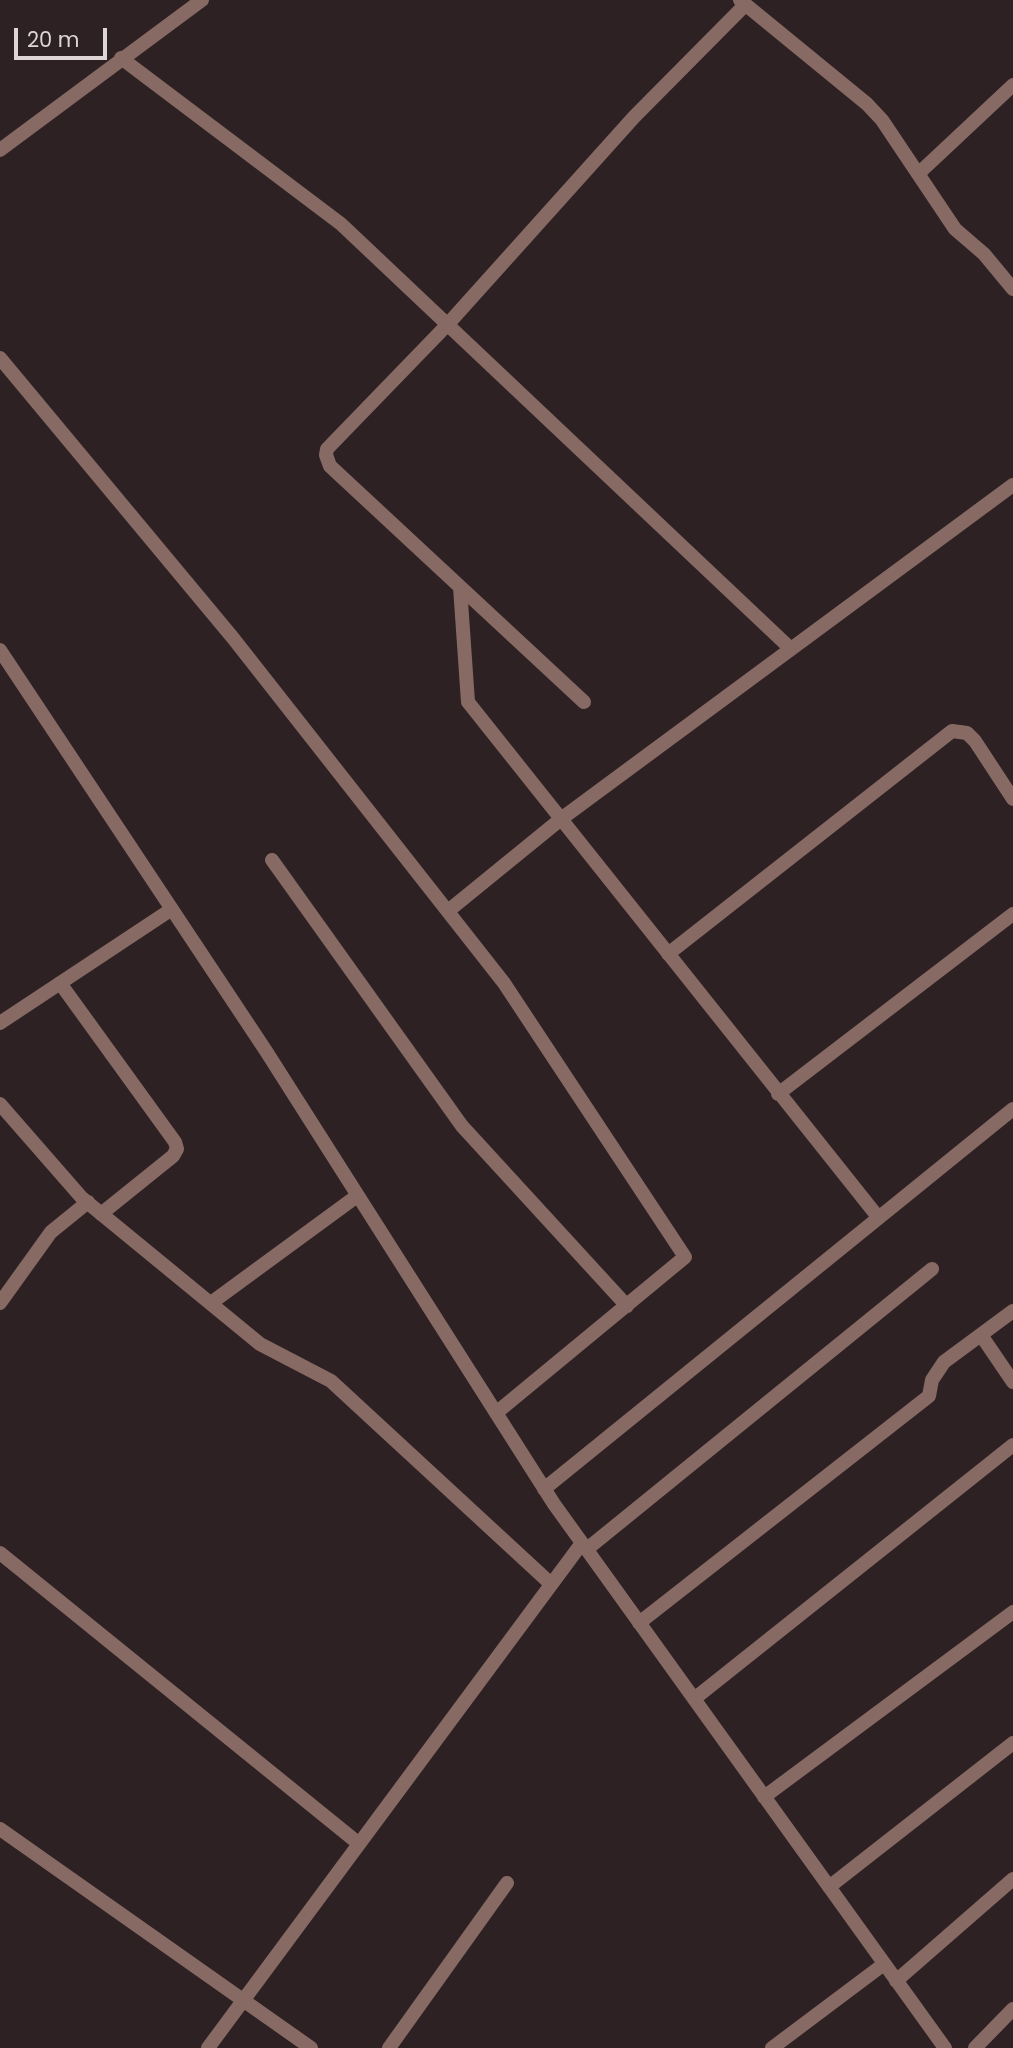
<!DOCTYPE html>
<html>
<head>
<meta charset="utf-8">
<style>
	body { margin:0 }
	#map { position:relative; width:1013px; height:2048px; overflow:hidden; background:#2d2123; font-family:Poppins,sans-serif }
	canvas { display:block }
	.scale { position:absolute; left:14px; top:28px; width:93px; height:32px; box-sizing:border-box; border:4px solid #ddd5d6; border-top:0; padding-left:9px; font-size:21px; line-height:24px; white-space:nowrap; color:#ddd5d6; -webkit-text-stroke:5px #2d2123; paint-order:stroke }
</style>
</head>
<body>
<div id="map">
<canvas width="1013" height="2048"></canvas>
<div class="scale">20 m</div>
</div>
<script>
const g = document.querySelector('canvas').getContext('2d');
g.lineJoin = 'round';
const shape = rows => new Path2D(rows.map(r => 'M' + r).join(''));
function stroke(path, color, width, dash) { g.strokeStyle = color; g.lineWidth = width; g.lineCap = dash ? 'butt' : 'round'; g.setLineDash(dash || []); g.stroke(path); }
stroke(shape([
	[740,0,867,104,882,120,955,229,984,254,1013,289],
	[121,58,341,224,791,649],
	[0,150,202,0],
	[918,174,1013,85],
	[0,358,233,638,504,983,685,1257,496,1413],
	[460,587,468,702,878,1217],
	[0,650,266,1051,554,1504,945,2048],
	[584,702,330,466,326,455,327,449,448,324,634,117,745,5],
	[272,860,462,1126,627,1306],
	[448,911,561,819,1013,485],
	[668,954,952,731,967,733,975,741,1013,799],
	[60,983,175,1142,177,1149,173,1156,101,1214],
	[0,1023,172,909],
	[778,1094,1013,914],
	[0,1104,82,1198,260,1344,331,1381,551,1584],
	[0,1303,51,1232,88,1202],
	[211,1303,357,1196],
	[981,1335,1013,1382],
	[544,1489,1013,1109],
	[587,1549,932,1269],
	[0,1553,358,1843],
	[639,1623,929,1396,932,1380,944,1362,1013,1311],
	[694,1699,1013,1445],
	[764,1797,1013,1612],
	[0,1829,311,2048],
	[829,1887,1013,1743],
	[896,1981,1013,1879],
	[208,2048,582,1543],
	[389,2048,507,1883],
	[772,2048,884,1964],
	[975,2048,1013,2009]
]), '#886a64', 14);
</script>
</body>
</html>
